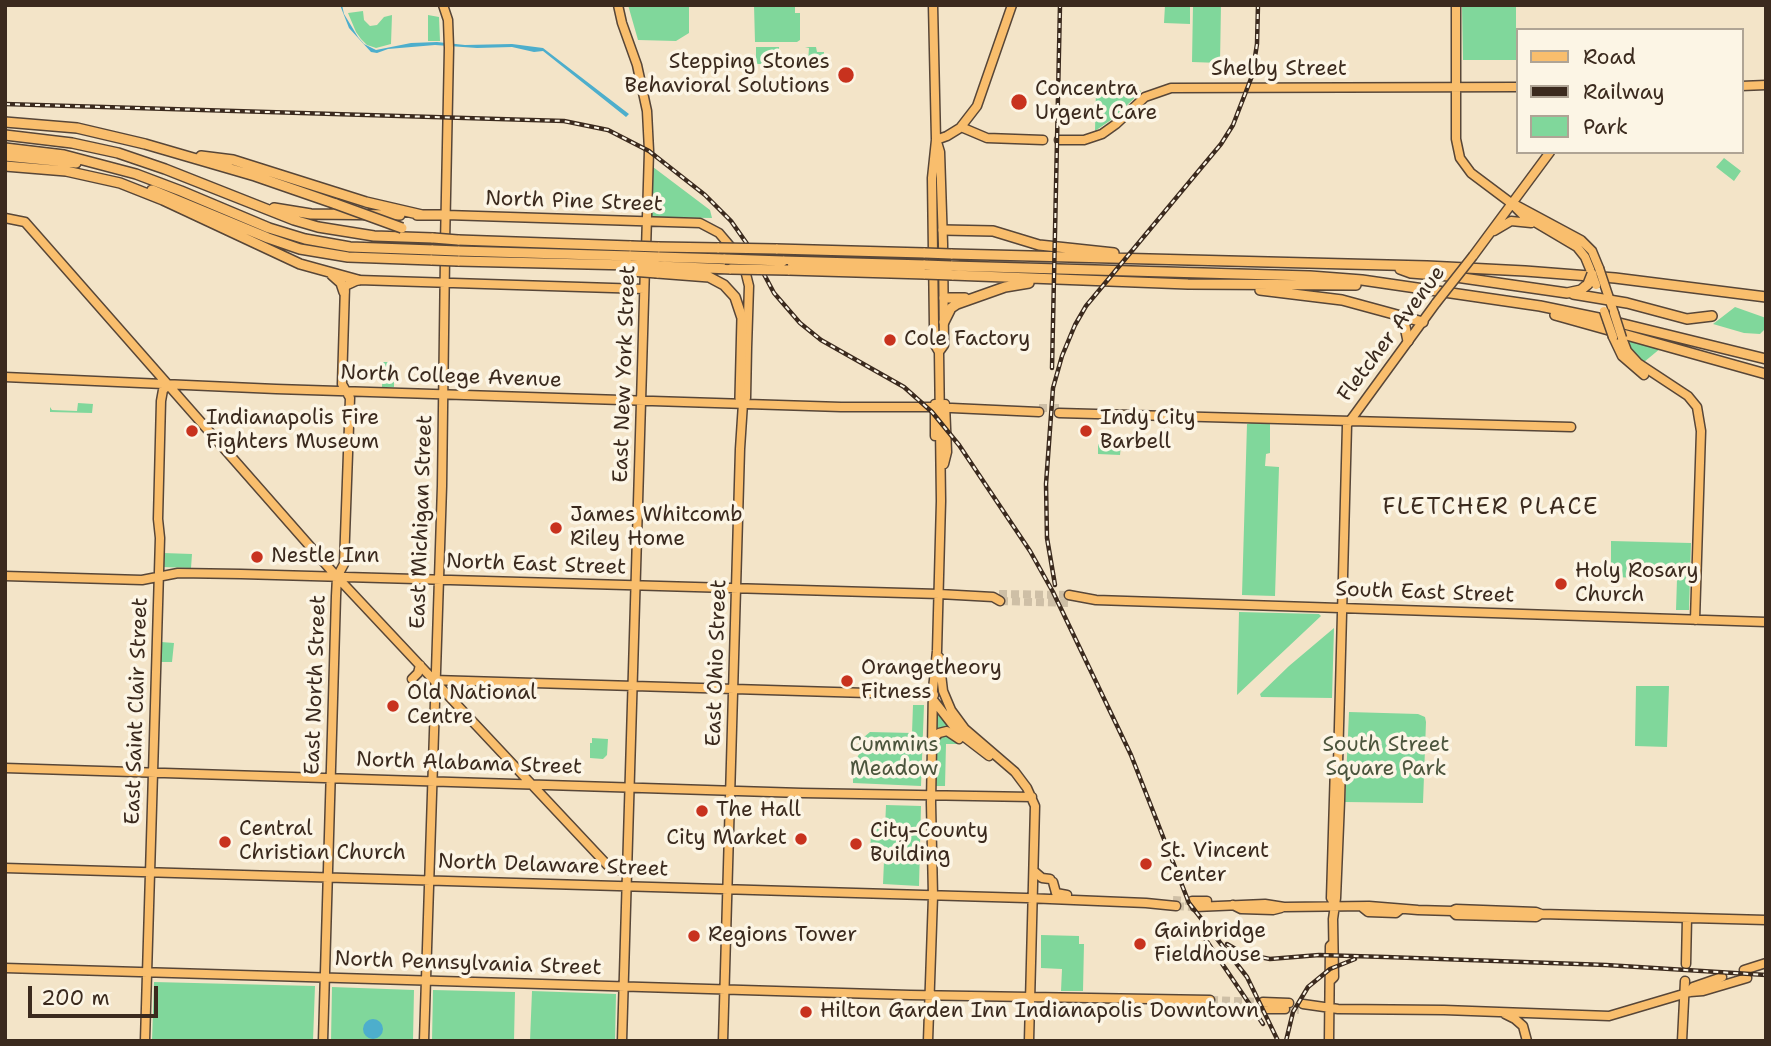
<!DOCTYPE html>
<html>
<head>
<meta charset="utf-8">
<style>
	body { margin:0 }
	#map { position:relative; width:1771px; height:1046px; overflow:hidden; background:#f3e4c8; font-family:"Shantell Sans",sans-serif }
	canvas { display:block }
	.frame { position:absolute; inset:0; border:7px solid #3b2a1e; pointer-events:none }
	.legend { position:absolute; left:1516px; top:28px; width:228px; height:126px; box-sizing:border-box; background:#fcf5e5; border:2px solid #afa495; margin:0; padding:9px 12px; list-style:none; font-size:21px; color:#3b2a1e }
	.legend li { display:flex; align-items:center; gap:14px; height:35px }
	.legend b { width:35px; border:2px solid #afa495 }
	.scale { position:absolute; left:28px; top:986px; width:130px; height:32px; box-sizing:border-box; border:4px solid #3b2a1e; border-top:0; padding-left:9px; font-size:21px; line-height:24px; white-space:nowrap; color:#3b2a1e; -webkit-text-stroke:5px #fcf5e5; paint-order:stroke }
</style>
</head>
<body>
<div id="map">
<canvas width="1771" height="1046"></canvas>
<div class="frame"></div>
<ul class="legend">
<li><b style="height:9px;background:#f9be6d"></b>Road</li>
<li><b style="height:9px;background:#3b2a1e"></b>Railway</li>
<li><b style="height:19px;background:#80d79b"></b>Park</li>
</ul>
<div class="scale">200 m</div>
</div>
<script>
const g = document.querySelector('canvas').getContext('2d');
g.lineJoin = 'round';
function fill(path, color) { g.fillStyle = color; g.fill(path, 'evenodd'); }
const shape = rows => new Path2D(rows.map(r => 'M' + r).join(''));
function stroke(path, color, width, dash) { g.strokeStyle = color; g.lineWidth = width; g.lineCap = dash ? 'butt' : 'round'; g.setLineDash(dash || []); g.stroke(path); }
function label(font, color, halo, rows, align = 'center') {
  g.font = font + ' "Shantell Sans",sans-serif'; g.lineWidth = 7; g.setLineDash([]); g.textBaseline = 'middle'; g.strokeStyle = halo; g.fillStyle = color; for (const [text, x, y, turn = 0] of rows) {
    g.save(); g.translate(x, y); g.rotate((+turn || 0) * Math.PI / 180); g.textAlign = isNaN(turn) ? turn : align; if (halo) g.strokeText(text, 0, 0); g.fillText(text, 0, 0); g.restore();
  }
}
fill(shape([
	[628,5,689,5,689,33,676,41,638,40],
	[754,5,795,5,795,13,800,13,800,40,797,42,755,42],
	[1165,5,1190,5,1190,24,1164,23],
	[1193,5,1221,5,1220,63,1192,62],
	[1462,5,1516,5,1516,60,1463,60],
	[363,11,364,20,370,26,377,25,384,17,392,15,391,44,376,48,367,45,361,39,356,32,348,13],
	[428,15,439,17,440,41,428,41],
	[756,47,779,47,779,62,808,62,809,48,805,47,816,47,817,52,824,52,824,64,756,64],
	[1096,89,1140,90,1141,92,1111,120,1095,131],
	[1724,158,1741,171,1734,181,1716,167],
	[653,167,710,210,712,218,652,217],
	[1735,307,1766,318,1764,330,1760,334,1744,333,1713,324],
	[1627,338,1661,348,1644,362,1629,346],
	[383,362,394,362,394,387,382,387],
	[78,403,93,404,92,413,50,412,50,407,52,410,77,411],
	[1251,423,1270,423,1270,453,1266,454,1265,466,1279,467,1275,596,1242,595,1247,424],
	[1098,444,1121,445,1120,455,1098,454],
	[1611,541,1691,543,1689,610,1676,610,1677,579,1611,577],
	[163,553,192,554,191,568,162,567],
	[1239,612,1319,614,1321,616,1237,695],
	[1334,628,1332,698,1261,697,1260,694,1289,666],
	[161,642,174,643,172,662,161,662],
	[1636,686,1669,686,1667,747,1635,746],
	[913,705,924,705,921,786,853,783,853,766,860,752,858,742,870,732,912,733],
	[936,710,951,728,954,738,960,744,946,744,945,786,935,786],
	[1349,712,1418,714,1425,717,1426,722,1423,803,1345,802],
	[592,738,608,739,607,755,603,759,590,758,590,743,592,743],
	[886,805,921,806,919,886,883,884,884,861,870,861,871,829,885,828],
	[1041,935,1079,936,1079,944,1084,944,1083,991,1061,991,1062,969,1041,968],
	[154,982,315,986,313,1041,152,1041],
	[332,987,414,990,413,1041,331,1041],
	[433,990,515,992,514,1041,432,1041],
	[532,991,616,994,615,1041,530,1041]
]), '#80d79b');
fill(shape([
	[340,5,342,5,344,14,358,37,364,44,376,50,411,43,437,42,465,45,512,44,543,48,629,114,626,117,543,51,534,52,512,47,477,48,435,45,388,49,377,53,371,52,349,28],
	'363 1029a10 10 0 1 1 20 0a10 10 0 1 1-20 0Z'
]), '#4daecc');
stroke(shape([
	[1039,408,1060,408],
	[999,594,1069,595],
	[1000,601,1072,603],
	[1173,900,1192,901],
	[1176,906,1195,907],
	[1735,978,1757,970],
	[1210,1000,1263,1002],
	[1211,1007,1267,1009],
	[1285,1009,1299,1010]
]), '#cebfa6', 8, [8, 4]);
const major = shape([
	[443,5,448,20,449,48,445,244],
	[618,5,622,23,637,65,647,111,649,151,646,250],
	[1456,5,1456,139,1460,158,1471,173,1511,203,1523,215,1577,247,1585,257,1592,274],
	[1741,86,1766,85],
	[961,127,987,138,1043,140],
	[936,140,947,136,960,128,977,106,1012,5],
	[1059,140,1084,140,1102,134,1116,124,1145,97,1171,88,1517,87],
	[937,142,940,152,943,244,944,345,939,352],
	[1514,204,1581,240,1592,251,1599,268],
	[446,215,700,223,719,233,736,253],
	[5,218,25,222,337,577,612,870,628,870],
	[1494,231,1511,221,1531,223],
	[1473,256,1550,152],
	[1605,286,1614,313],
	[1613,337,1622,356,1644,375],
	[1622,338,1627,351,1638,363,1688,396,1697,407,1701,431,1695,620],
	[5,377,276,389,841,407,930,407,1039,412],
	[1059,413,1571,427],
	[935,436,935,404],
	[944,464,947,452,945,404],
	[5,576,142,580,178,573,241,574,939,594,993,597,1000,601],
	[1069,595,1096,600,1766,622],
	[939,657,943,691,951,710,965,729,1015,772,1027,788,1035,806,1029,1041],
	[412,679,418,673,420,665],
	[434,680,934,695],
	[934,701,959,733,989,756],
	[933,739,939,733,947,731,959,739],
	[5,768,802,793,1032,797],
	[5,868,1026,898,1146,903,1176,906],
	[1035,872,1042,878,1050,879],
	[1053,882,1056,893,1067,895],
	[1192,901,1207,901],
	[1334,903,1331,898,1335,766,1338,764],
	[1233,905,1241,909,1273,910,1281,908],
	[1195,907,1265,904,1284,907,1369,906,1418,910,1452,911,1456,909,1536,912,1541,914,1766,920],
	[1363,908,1368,912,1396,913,1401,909],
	[1452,911,1456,915,1536,917,1541,914],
	[1686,964,1687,918],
	[5,968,910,995,1210,1000],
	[1744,970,1766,963],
	[1331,980,1334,977,1333,919,1336,898,1340,801,1341,766,1338,764,1347,425,1436,303],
	[1690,992,1693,987,1722,977],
	[1263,1002,1289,1003],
	[1303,1004,1338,1009,1444,1010,1609,1016,1690,992,1703,991,1747,978],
	[1180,1005,1211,1007],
	[1267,1009,1285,1009],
	[1505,1014,1515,1019,1523,1026,1527,1041],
	[145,1041,160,538,158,519,161,401,163,390,169,385],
	[323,1041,336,596,337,577,344,564,350,398,342,384,345,286,358,280,644,289],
	[424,1041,442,486,445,257],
	[622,1041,645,267],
	[723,1041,740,449,743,403,746,398,747,348,749,286,744,266],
	[928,1041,933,896,931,803,933,689,937,651,941,501,939,352,935,345,934,326,932,178,936,140,933,5],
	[1329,1041,1330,946,1333,943],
	[1682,1041,1685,981]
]);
const highway = shape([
	[5,122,77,128,145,144,255,176,336,204],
	[5,135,72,143,118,153,165,169,294,220,318,227,374,236,433,238],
	[5,148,64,155,136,174,181,191,269,228,305,239,350,247,433,250],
	[5,156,76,163],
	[201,156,233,160,366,202,422,215],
	[5,166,66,171,120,183,163,200,300,264,358,280],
	[152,190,268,238,300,249,348,257,432,260],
	[274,208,311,214,400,215],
	[417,215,446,215],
	[943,230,993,231,1039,245,1114,253],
	[458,240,631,246],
	[658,247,719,248],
	[776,249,925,253],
	[458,251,631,256],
	[951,254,1427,266,1525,271,1615,278,1766,297],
	[658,257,725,259],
	[458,261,631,265],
	[783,261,925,265],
	[658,266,731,269],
	[951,266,1310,276,1362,280,1540,306,1603,319,1766,359],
	[1400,269,1411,273,1449,276,1567,293,1581,290,1588,284],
	[788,270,925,274],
	[657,273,709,277,724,285,735,297,742,318,740,398,743,403],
	[332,275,341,283,344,292],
	[952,275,1188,284,1356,285],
	[1260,290,1342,300,1423,322],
	[1573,294,1627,303,1687,319,1712,316],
	[944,298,965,298],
	[1555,315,1766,374],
	[1403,317,1408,341],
	[944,322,951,308,957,304,1005,287,1029,283]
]);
stroke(major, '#574638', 11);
stroke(highway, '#574638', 12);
stroke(major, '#f9be6d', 8);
stroke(highway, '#f9be6d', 9);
const rail = shape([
	[5,104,564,121,608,130,649,151,705,195,731,221,750,248,774,293,800,323,821,340,904,387,932,412,959,445,1030,551,1053,592,1131,755,1189,903,1247,977,1278,1041],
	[1052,368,1060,5],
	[1055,585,1047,538,1046,484,1053,388,1062,356,1075,325,1086,306,1221,144,1233,125,1252,76,1257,44,1258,5],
	[1204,937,1263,1024],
	[1227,944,1244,954,1270,959,1319,955,1386,957,1606,965,1766,975],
	[1286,1041,1293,1012,1308,987,1330,969,1355,959]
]);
stroke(rail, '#3b2a1e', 4.5);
stroke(rail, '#fcf5e5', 2, [5]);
const majorBridge = shape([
	[1599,268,1605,286],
	[1592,274,1596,285],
	[1436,303,1473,256],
	[1604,311,1613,337],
	[1614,313,1622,338]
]);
const highwayBridge = shape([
	[336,204,402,228],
	[433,238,458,240],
	[631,246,658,247],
	[719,248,776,249],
	[433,250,458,251],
	[925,253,951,254],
	[631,256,658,257],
	[725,259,783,261],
	[432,260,458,261],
	[631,265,658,266],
	[925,265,951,266],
	[731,269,788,270],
	[631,271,657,273],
	[925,274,952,275],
	[1588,284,1592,274]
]);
stroke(majorBridge, '#574638', 11, []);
stroke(highwayBridge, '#574638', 12, []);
stroke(majorBridge, '#f9be6d', 8);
stroke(highwayBridge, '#f9be6d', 9);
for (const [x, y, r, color] of [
	[846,75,9,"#c8321e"],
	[1019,102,9,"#c8321e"],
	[890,340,7,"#c8321e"],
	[192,431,7,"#c8321e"],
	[1086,431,7,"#c8321e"],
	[556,528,7,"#c8321e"],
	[257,557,7,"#c8321e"],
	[1561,584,7,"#c8321e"],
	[847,681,7,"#c8321e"],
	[393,706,7,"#c8321e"],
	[702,811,7,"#c8321e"],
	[801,839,7,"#c8321e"],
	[225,842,7,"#c8321e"],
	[856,844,7,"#c8321e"],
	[1146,864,7,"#c8321e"],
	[694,936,7,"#c8321e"],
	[1140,944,7,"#c8321e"],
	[806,1012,7,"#c8321e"]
]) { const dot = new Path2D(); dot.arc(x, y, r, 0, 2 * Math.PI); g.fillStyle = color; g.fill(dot); stroke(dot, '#fcf5e5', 2.5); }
label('21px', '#3b2a1e', '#fcf5e5', [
	["Stepping Stones",830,63,"right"],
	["Behavioral Solutions",830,87,"right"],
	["Concentra",1035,90],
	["Urgent Care",1035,114],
	["Cole Factory",904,340],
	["Indianapolis Fire",206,419],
	["Fighters Museum",206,443],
	["Indy City",1100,419],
	["Barbell",1100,443],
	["James Whitcomb",570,516],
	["Riley Home",570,540],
	["Nestle Inn",271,557],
	["Holy Rosary",1575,572],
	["Church",1575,596],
	["Orangetheory",861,669],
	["Fitness",861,693],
	["Old National",407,694],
	["Centre",407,718],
	["The Hall",716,811],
	["Central",239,830],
	["Christian Church",239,854],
	["City-County",870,832],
	["Building",870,856],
	["City Market",787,839,"right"],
	["St. Vincent",1160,852],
	["Center",1160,876],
	["Gainbridge",1154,932],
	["Fieldhouse",1154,956],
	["Regions Tower",708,936],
	["Hilton Garden Inn Indianapolis Downtown",820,1012]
], 'left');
label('21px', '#3b2a1e', '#fcf5e5', [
	["Shelby Street",1279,70],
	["North Pine Street",574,202,2],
	["Fletcher Avenue",1392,334,-53],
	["East New York Street",625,374,-88],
	["North College Avenue",451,377,2],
	["East Michigan Street",422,522,-88],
	["North East Street",536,565,2],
	["South East Street",1425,593,2],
	["East Ohio Street",717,663,-88],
	["East North Street",316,685,-88],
	["East Saint Clair Street",137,711,-88],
	["North Alabama Street",469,764,2],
	["North Delaware Street",553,866,2],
	["North Pennsylvania Street",468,964,2]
]);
label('21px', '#4c553d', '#fcf5e5', [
	["Cummins",894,746],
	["Meadow",894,770],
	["South Street",1386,746],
	["Square Park",1386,770]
]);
g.letterSpacing = '2px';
label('23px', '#3b2a1e', '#fcf5e5', [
	["FLETCHER PLACE",1491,508]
]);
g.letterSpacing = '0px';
</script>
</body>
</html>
